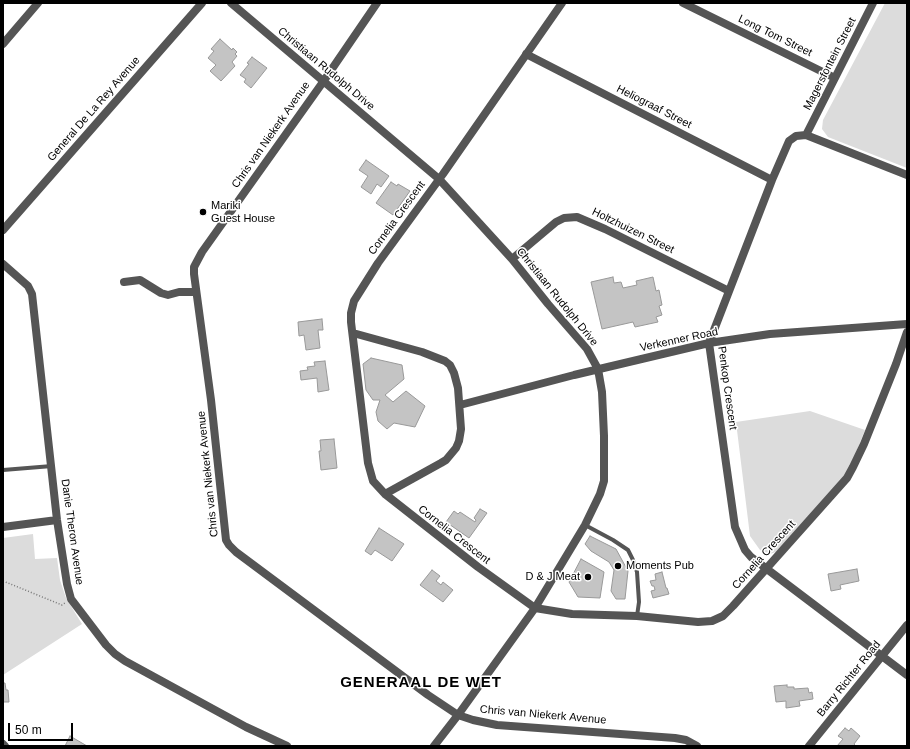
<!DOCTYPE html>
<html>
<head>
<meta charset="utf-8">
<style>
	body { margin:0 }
	#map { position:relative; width:910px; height:749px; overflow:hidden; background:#fff; font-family:Arial,sans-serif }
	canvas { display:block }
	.frame { position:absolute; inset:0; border:4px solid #000; pointer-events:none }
	.scale { position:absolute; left:8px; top:723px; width:65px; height:18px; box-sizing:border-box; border:2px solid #000; border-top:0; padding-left:5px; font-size:12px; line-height:14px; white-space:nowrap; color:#000; -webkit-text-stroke:3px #fff; paint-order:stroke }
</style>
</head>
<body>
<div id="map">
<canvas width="910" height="749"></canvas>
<div class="frame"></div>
<div class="scale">50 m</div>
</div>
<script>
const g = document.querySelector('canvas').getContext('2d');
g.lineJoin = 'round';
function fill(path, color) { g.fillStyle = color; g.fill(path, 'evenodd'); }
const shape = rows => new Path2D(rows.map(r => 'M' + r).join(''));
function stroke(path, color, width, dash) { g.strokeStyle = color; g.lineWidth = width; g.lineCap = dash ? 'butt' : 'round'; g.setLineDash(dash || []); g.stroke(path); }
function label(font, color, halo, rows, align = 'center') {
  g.font = font + ' Arial,sans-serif'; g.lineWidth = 3; g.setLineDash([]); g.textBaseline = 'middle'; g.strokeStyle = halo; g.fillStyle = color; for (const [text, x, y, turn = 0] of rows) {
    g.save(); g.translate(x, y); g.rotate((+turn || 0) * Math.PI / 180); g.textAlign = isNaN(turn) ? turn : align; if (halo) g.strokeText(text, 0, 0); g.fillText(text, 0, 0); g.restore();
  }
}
fill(shape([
	[885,3,907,3,907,168,828,137,822,129,823,120],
	[810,411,865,430,848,472,779,551,770,554,760,550,750,536,736,422],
	[33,534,35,559,57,558,60,580,66,598,82,624,3,675,3,538]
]), '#dcdcdc');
const building = shape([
	[220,39,232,50,233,48,237,52,235,54,237,56,232,62,235,66,221,81,210,71,216,65,208,58,214,51,211,49,220,39],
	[252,57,267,68,251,88,244,82,246,79,240,75,249,64,247,63,252,57],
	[366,160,389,176,381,187,377,184,371,194,361,187,368,176,359,170,366,160],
	[391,182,397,186,398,184,410,191,393,215,376,203,391,182],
	[613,277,614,283,621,282,623,288,637,285,636,281,653,277,656,291,659,290,662,305,659,306,662,315,656,317,658,322,635,327,633,322,602,329,591,282,613,277],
	[322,319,323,330,318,330,320,348,306,350,304,335,299,336,298,322,322,319],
	[371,358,402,365,404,379,385,395,393,402,406,391,425,406,415,427,394,423,387,429,378,421,376,412,380,400,373,400,366,390,363,364,371,358],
	[325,361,329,390,318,392,317,378,301,380,300,371,308,370,307,367,315,366,314,362,325,361],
	[334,439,337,468,321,470,319,451,321,451,320,440,334,439],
	[480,509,487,513,469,538,446,522,454,511,458,514,460,512,475,522,476,520,474,518,480,509],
	[379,528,404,544,392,561,375,550,371,555,365,551,379,528],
	[590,536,616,549,628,571,625,599,616,599,611,591,614,570,609,562,591,551,585,544,590,536],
	[581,559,604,572,600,598,578,597,569,582,581,559],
	[857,569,859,581,840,585,841,589,831,591,828,574,857,569],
	[432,570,440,576,436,581,441,585,443,582,453,590,443,602,420,585,432,570],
	[662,572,666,588,667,588,669,594,653,598,651,591,655,590,654,586,652,586,650,581,656,580,655,574,662,572],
	[3,683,5,683,6,690,8,690,9,702,3,702,3,683],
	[787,685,787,687,794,687,794,689,808,688,809,693,812,692,813,699,799,701,800,706,786,708,786,701,776,702,774,686,787,685],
	[845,728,849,731,851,728,860,736,854,744,856,746,837,746,843,739,838,736,845,728],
	[70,736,87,746,65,746,70,736]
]);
fill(building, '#c4c4c4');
stroke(building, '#999', 1);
stroke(shape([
	[3,581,62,605,65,603]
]), '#777', 1.5, [1, 2]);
stroke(shape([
	[3,470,52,466],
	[585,525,613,540,628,550,633,560,637,572,639,602,637,616]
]), '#555', 4);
stroke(shape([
	[231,3,439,179,512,259,548,304,587,349,598,369,602,392,604,436,604,481,600,494,585,525,535,608,458,715,434,746],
	[377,3,323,82,202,252,194,267,194,274,211,400,226,540,229,545,236,552,428,695,458,715,473,720,497,725,675,738,686,740,697,746],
	[562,3,443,174,378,263,354,301,351,313,351,322,368,463,373,481,385,494,478,567,535,608,572,614,637,616,698,622,712,621,723,616,733,606,847,478,853,467,864,444,896,364,907,332],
	[683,3,835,78],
	[3,44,38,3],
	[526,54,772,180],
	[806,135,873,3],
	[907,175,806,135,796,136,789,141,772,180,709,343,735,527,745,550,751,557,907,675],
	[512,259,556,222,564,218,577,217,605,229,729,291],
	[3,264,28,286,32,294,57,520,67,584,71,599,106,645,115,654,125,661,246,727,287,746],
	[124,282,140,280,161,293,168,295,179,292,196,292],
	[353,333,422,352,445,361,450,365,454,373,458,388,461,429,459,441,456,448,446,460,441,463,385,494],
	[460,405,574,375,709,343,770,334,907,324],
	[3,527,57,520],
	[3,744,5,746],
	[809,746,907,625]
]), '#555', 8);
stroke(shape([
	[3,230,202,3]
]), '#555', 8);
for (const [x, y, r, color] of [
	[203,212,4,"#000"],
	[618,566,4,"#000"],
	[588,577,4,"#000"]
]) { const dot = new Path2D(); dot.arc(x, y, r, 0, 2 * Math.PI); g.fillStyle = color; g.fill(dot); stroke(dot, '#fff', 1.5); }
label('11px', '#000', '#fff', [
	["Long Tom Street",775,36,26],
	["Magersfontein Street",830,64,-63],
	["Christiaan Rudolph Drive",326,69,40],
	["Heliograaf Street",654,107,27],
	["General De La Rey Avenue",94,109,-49],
	["Chris van Niekerk Avenue",271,135,-55],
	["Cornelia Crescent",397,218,-54],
	["Holtzhuizen Street",633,231,26],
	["Christiaan Rudolph Drive",557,297,51],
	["Verkenner Road",679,340,-12],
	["Penkop Crescent",727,388,82],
	["Chris van Niekerk Avenue",208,474,-96],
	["Danie Theron Avenue",72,532,82],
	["Cornelia Crescent",454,535,38],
	["Cornelia Crescent",764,555,-48],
	["Barry Richter Road",849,679,-51],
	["Chris van Niekerk Avenue",543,715,5]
]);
label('11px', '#000', '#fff', [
	["Mariki",211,206],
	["Guest House",211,219],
	["Moments Pub",626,566],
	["D & J Meat",580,577,"right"]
], 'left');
g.letterSpacing = '1px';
label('bold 15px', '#000', '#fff', [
	["GENERAAL DE WET",421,683]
]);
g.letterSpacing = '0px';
</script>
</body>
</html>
